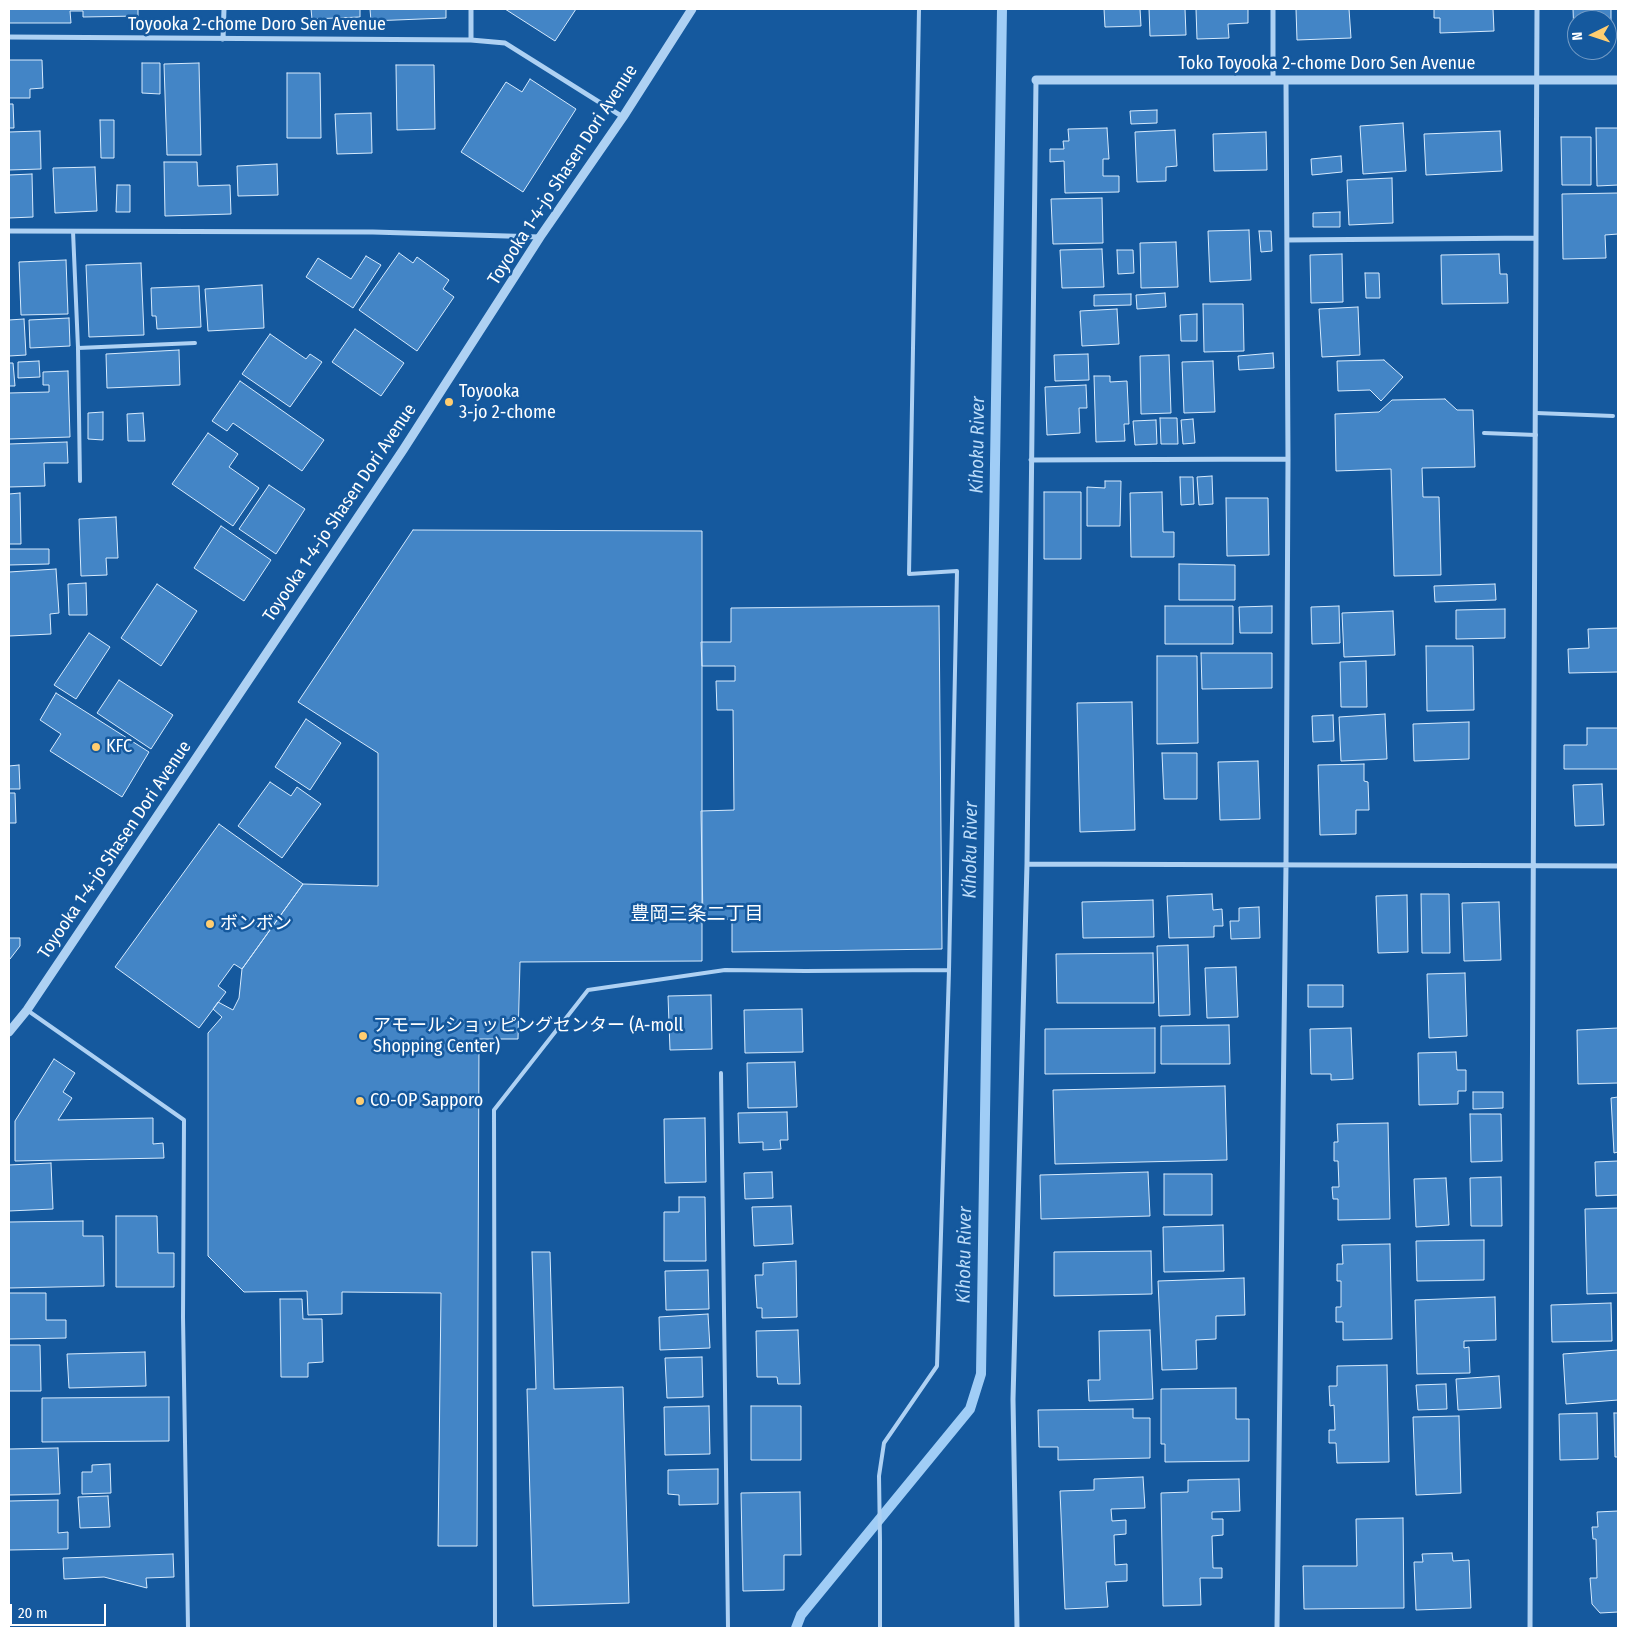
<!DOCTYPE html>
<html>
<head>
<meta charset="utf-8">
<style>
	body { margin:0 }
	#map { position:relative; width:1627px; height:1637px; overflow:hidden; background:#15599e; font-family:"Fira Sans Condensed",sans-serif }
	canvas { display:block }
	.frame { position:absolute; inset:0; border:10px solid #fff; pointer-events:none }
	.north { position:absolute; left:1567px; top:10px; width:50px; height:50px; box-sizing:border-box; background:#15599e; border:1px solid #739bc5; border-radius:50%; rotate:266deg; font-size:14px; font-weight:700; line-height:20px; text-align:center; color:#fff }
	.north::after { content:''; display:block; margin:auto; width:18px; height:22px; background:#ffcd70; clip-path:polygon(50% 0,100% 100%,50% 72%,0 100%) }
	.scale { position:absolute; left:10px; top:1604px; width:96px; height:22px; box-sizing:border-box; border:2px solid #fff; border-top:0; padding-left:6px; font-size:15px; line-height:18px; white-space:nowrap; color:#fff; -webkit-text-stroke:4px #15599e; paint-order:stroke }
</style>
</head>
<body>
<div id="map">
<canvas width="1627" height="1637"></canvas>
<div class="frame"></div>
<div class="north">N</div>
<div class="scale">20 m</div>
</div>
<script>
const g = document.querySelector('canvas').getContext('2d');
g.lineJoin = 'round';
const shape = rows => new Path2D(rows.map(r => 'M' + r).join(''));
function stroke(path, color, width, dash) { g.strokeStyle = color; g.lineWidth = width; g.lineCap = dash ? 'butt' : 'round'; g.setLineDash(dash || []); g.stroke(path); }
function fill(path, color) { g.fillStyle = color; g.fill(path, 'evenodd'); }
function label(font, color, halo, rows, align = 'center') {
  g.font = font + ' "Fira Sans Condensed","Noto Sans JP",sans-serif'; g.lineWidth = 5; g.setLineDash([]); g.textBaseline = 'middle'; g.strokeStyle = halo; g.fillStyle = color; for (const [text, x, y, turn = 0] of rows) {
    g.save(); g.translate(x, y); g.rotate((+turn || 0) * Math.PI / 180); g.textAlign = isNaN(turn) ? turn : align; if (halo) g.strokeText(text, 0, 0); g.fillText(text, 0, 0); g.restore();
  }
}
stroke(shape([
	[796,1628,801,1615,970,1409,981,1374,1002,9]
]), '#a0cdf6', 10);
const building = shape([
	[9,9,138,9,138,16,83,17,83,11,70,11,71,23,9,23,9,9],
	[311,9,360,9,360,17,312,19,311,9],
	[370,9,446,9,446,18,371,21,370,9],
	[505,9,576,9,555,41,505,9],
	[1104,9,1140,9,1141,26,1105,27,1104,9],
	[1149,9,1185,9,1186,35,1150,36,1149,9],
	[1196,9,1248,9,1248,23,1228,24,1229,38,1197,39,1196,9],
	[1296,9,1349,9,1351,38,1297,40,1296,9],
	[1434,9,1493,9,1494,31,1440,33,1440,18,1434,18,1434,9],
	[1573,9,1611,9,1611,34,1607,34,1607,20,1577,20,1577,35,1574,35,1573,9],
	[9,60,42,60,43,88,30,89,30,98,9,98,9,60],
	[142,63,160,63,160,94,142,93,142,63],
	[199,63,201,155,167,155,164,64,199,63],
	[396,65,434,65,435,129,397,130,396,65],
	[287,73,320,73,321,138,287,138,287,73],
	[530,79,576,109,523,192,461,152,506,82,522,92,530,79],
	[9,104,13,104,14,128,9,128,9,104],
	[1157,110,1157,123,1131,124,1130,111,1157,110],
	[371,113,372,153,337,154,335,114,371,113],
	[100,120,114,120,114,158,101,158,100,120],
	[1403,123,1406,171,1363,174,1360,126,1403,123],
	[1107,128,1109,159,1103,159,1103,176,1119,176,1119,192,1065,193,1064,161,1050,162,1050,149,1064,149,1063,141,1069,141,1068,129,1107,128],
	[1596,128,1618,128,1618,185,1597,186,1596,128],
	[1175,130,1177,166,1166,167,1166,181,1137,182,1135,132,1175,130],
	[40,131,41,169,9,170,9,132,40,131],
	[1500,131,1502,171,1426,175,1424,134,1500,131],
	[1266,132,1267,170,1214,171,1213,134,1266,132],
	[1561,137,1591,137,1591,185,1562,185,1561,137],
	[1341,156,1342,172,1312,175,1311,159,1341,156],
	[164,162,197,162,198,186,230,185,231,214,165,216,164,162],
	[277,164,278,195,238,196,237,166,277,164],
	[95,167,97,211,55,213,53,168,95,167],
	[32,174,33,217,9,218,9,175,32,174],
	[1392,178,1393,223,1349,225,1347,180,1392,178],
	[117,185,130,185,130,212,116,212,117,185],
	[1618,193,1618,234,1605,235,1606,258,1563,259,1562,194,1618,193],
	[1102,198,1103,243,1053,244,1051,199,1102,198],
	[1340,212,1340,227,1313,227,1313,213,1340,212],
	[1249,230,1251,280,1210,282,1208,231,1249,230],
	[1259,231,1271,231,1272,251,1261,252,1259,231],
	[1176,242,1178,287,1141,288,1140,243,1176,242],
	[1102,249,1104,287,1062,288,1060,250,1102,249],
	[1117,250,1133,250,1134,273,1118,274,1117,250],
	[399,253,413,263,417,257,449,280,443,289,454,297,417,351,359,310,399,253],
	[1342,254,1343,302,1311,303,1310,255,1342,254],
	[1499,254,1500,274,1507,274,1508,303,1442,304,1441,255,1499,254],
	[366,256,381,265,353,308,306,277,318,258,351,279,366,256],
	[66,260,68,314,21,315,19,262,66,260],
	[141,263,144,335,89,337,86,265,141,263],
	[1365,273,1379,273,1380,298,1366,298,1365,273],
	[262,285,264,328,208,331,205,289,262,285],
	[199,286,201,327,157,329,156,316,152,316,151,288,199,286],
	[1165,293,1166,307,1137,309,1136,295,1165,293],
	[1131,294,1131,305,1094,306,1094,295,1131,294],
	[1203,304,1243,304,1244,351,1204,352,1203,304],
	[1358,307,1360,355,1322,357,1319,309,1358,307],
	[1117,309,1119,344,1082,346,1080,311,1117,309],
	[1197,314,1197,341,1181,341,1180,315,1197,314],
	[69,318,70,346,30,348,29,320,69,318],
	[24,319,26,355,9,356,9,320,24,319],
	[355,329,404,363,381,396,332,362,355,329],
	[270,334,306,359,310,354,322,362,290,407,242,374,270,334],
	[179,350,180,385,107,388,106,354,179,350],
	[1273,353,1274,368,1239,370,1238,356,1273,353],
	[1088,354,1089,380,1055,381,1054,355,1088,354],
	[1169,355,1171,413,1141,414,1140,356,1169,355],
	[1384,360,1403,377,1381,401,1370,390,1338,391,1337,361,1384,360],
	[39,361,40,377,18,378,18,362,39,361],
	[1213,361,1215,412,1184,413,1182,362,1213,361],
	[9,363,13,363,15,386,9,386,9,363],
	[68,371,70,437,9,439,9,393,49,392,49,385,43,385,43,372,68,371],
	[1094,376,1110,376,1110,382,1127,381,1129,424,1124,424,1125,441,1096,442,1094,376],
	[240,381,324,440,302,471,233,423,227,431,212,421,240,381],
	[1086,385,1087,408,1079,408,1080,433,1047,435,1045,387,1086,385],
	[1445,399,1457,410,1473,410,1475,467,1422,468,1423,497,1439,497,1441,575,1394,576,1391,469,1336,471,1335,414,1379,412,1392,400,1445,399],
	[103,412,103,440,88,439,88,413,103,412],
	[143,413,145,441,128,441,127,414,143,413],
	[1160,418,1177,418,1178,444,1161,444,1160,418],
	[1193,419,1195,443,1183,444,1181,420,1193,419],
	[1156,420,1157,444,1135,445,1133,421,1156,420],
	[208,433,238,454,229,467,259,488,233,526,172,484,208,433],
	[67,442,68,463,44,463,45,486,9,487,9,444,67,442],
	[1212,476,1213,504,1199,505,1197,477,1212,476],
	[1180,477,1193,477,1194,504,1181,505,1180,477],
	[1105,481,1121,481,1120,526,1087,526,1087,487,1105,488,1105,481],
	[269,485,305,509,276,554,239,529,269,485],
	[1044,492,1081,492,1081,559,1044,559,1044,492],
	[1162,492,1163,532,1174,532,1174,557,1131,557,1130,493,1162,492],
	[20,493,21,544,9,544,9,494,20,493],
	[1226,498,1268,498,1269,555,1227,556,1226,498],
	[116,517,118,558,106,558,107,575,81,576,79,519,116,517],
	[221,526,271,560,244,601,194,568,221,526],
	[413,530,702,531,702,961,520,962,518,1039,479,1039,477,1546,438,1546,441,1293,342,1292,342,1314,308,1315,307,1291,244,1292,208,1256,208,1033,222,1017,213,1009,218,1002,233,1010,239,998,242,969,303,884,378,886,378,753,298,702,413,530],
	[9,549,49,549,49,564,9,565,9,549],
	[1179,564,1235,565,1235,600,1179,600,1179,564],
	[56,569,59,613,50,614,51,634,9,636,9,572,56,569],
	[86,583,87,615,69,615,68,584,86,583],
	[157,584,197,611,161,666,121,638,157,584],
	[1495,584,1496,600,1435,602,1434,586,1495,584],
	[939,606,942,949,732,952,732,919,703,920,701,811,734,810,733,710,717,710,716,681,735,681,735,666,702,666,701,642,731,642,731,608,939,606],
	[1165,606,1233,606,1233,644,1165,644,1165,606],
	[1272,606,1272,633,1240,633,1239,607,1272,606],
	[1339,606,1340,643,1312,644,1311,607,1339,606],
	[1505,609,1505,638,1456,639,1456,610,1505,609],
	[1393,611,1395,655,1344,657,1342,613,1393,611],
	[1618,628,1618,672,1569,673,1568,649,1589,648,1588,629,1618,628],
	[89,633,110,647,76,699,54,685,89,633],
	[1426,646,1473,646,1474,710,1427,711,1426,646],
	[1201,653,1272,653,1272,688,1202,689,1201,653],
	[1157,656,1197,656,1198,743,1157,744,1157,656],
	[1366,661,1367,707,1341,707,1340,662,1366,661],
	[119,680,173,715,151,749,97,713,119,680],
	[56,693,149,752,122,797,50,751,61,734,40,720,56,693],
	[1132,702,1135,830,1080,832,1077,703,1132,702],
	[1385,714,1387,759,1341,761,1339,717,1385,714],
	[1333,715,1334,741,1313,742,1312,716,1333,715],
	[306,719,341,743,310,790,275,767,306,719],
	[1469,722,1469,759,1414,761,1413,724,1469,722],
	[1587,728,1618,728,1618,769,1564,769,1564,745,1587,745,1587,728],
	[1162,753,1197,753,1197,799,1164,799,1162,753],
	[1258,761,1260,819,1220,820,1218,762,1258,761],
	[1364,764,1364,781,1368,782,1369,810,1356,810,1356,834,1320,835,1318,765,1364,764],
	[19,765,20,789,9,789,9,766,19,765],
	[270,782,291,796,297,787,321,804,282,858,238,826,270,782],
	[1602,784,1604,825,1575,826,1573,785,1602,784],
	[9,793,15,793,16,823,9,823,9,793],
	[219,824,303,884,242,969,234,964,218,986,226,992,199,1028,115,967,219,824],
	[1212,894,1213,910,1222,909,1223,926,1214,926,1214,937,1169,938,1167,896,1212,894],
	[1421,894,1449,894,1450,953,1422,953,1421,894],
	[1407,895,1408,952,1378,953,1376,896,1407,895],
	[1153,900,1154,937,1083,938,1082,902,1153,900],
	[1499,902,1501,960,1464,961,1462,903,1499,902],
	[1259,907,1260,938,1231,939,1230,921,1239,921,1239,908,1259,907],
	[9,938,20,938,20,946,10,959,9,959,9,938],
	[1188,945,1190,1015,1159,1016,1157,946,1188,945],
	[1153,953,1154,1003,1057,1003,1056,954,1153,953],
	[1236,967,1238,1017,1207,1018,1205,968,1236,967],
	[1465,973,1467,1036,1429,1038,1427,974,1465,973],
	[1308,985,1343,985,1343,1007,1308,1007,1308,985],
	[711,995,712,1049,670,1050,668,996,711,995],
	[802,1009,803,1052,745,1053,744,1010,802,1009],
	[1229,1025,1230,1064,1161,1064,1161,1026,1229,1025],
	[1155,1028,1155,1073,1045,1074,1045,1029,1155,1028],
	[1351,1028,1353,1079,1331,1080,1331,1074,1311,1074,1310,1029,1351,1028],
	[1618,1028,1618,1083,1578,1084,1577,1030,1618,1028],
	[1456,1052,1457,1070,1466,1070,1466,1091,1458,1091,1458,1104,1419,1105,1418,1053,1456,1052],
	[54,1059,75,1073,63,1092,72,1098,58,1120,153,1118,153,1144,163,1143,164,1158,15,1161,15,1121,54,1059],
	[795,1062,797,1107,748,1108,747,1063,795,1062],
	[1225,1086,1227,1160,1055,1164,1053,1090,1225,1086],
	[1473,1092,1503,1092,1503,1108,1473,1109,1473,1092],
	[1618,1097,1618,1152,1614,1153,1611,1098,1618,1097],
	[787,1112,788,1140,780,1140,781,1149,763,1150,763,1142,739,1143,738,1113,787,1112],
	[1470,1114,1501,1114,1502,1161,1471,1162,1470,1114],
	[705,1118,706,1182,665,1183,664,1119,705,1118],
	[1388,1123,1390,1219,1338,1220,1338,1199,1333,1199,1332,1187,1339,1187,1338,1161,1334,1161,1334,1142,1338,1142,1337,1124,1388,1123],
	[1618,1161,1618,1195,1596,1196,1595,1162,1618,1161],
	[51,1163,53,1209,9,1211,9,1165,51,1163],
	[772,1172,773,1198,745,1199,744,1173,772,1172],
	[1148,1172,1150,1216,1041,1219,1040,1175,1148,1172],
	[1164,1174,1212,1174,1212,1215,1164,1215,1164,1174],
	[1501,1177,1502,1226,1471,1226,1470,1178,1501,1177],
	[1446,1178,1449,1225,1416,1227,1414,1179,1446,1178],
	[679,1197,705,1197,706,1261,664,1261,664,1212,679,1212,679,1197],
	[791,1206,793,1244,754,1246,752,1207,791,1206],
	[1618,1208,1618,1293,1587,1294,1585,1209,1618,1208],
	[116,1216,157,1216,158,1253,174,1253,174,1287,116,1287,116,1216],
	[83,1221,83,1236,103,1236,104,1286,9,1288,9,1222,83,1221],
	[1223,1225,1224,1271,1164,1272,1163,1227,1223,1225],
	[1484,1240,1484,1280,1417,1281,1416,1241,1484,1240],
	[1390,1244,1392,1339,1343,1340,1343,1322,1336,1322,1336,1307,1341,1307,1341,1281,1337,1281,1337,1264,1343,1264,1342,1245,1390,1244],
	[1151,1251,1152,1294,1054,1296,1054,1252,1151,1251],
	[532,1252,550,1252,554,1389,623,1387,629,1603,533,1606,527,1389,536,1389,532,1252],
	[796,1261,797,1317,762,1318,762,1308,757,1308,755,1275,763,1275,763,1263,796,1261],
	[708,1270,709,1309,666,1310,665,1271,708,1270],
	[1244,1278,1245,1315,1216,1316,1216,1339,1196,1340,1197,1369,1162,1370,1158,1281,1244,1278],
	[9,1293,46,1293,46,1320,66,1320,66,1338,9,1339,9,1293],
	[1495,1297,1496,1340,1464,1341,1464,1348,1469,1347,1470,1373,1417,1374,1415,1300,1495,1297],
	[280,1299,302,1299,303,1319,322,1319,323,1362,308,1363,308,1377,281,1377,280,1299],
	[1611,1303,1612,1341,1552,1342,1551,1305,1611,1303],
	[708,1314,710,1348,660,1350,659,1317,708,1314],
	[798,1330,800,1384,778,1384,777,1377,757,1377,756,1331,798,1330],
	[1150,1330,1153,1399,1089,1401,1088,1380,1100,1380,1099,1331,1150,1330],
	[9,1345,40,1345,41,1391,9,1391,9,1345],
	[1618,1350,1618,1400,1566,1404,1563,1354,1618,1350],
	[145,1352,146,1386,69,1388,67,1354,145,1352],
	[702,1357,703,1397,667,1398,665,1358,702,1357],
	[1387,1365,1389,1462,1337,1463,1336,1443,1329,1443,1329,1430,1335,1430,1334,1405,1330,1406,1329,1386,1337,1386,1337,1366,1387,1365],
	[1499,1376,1501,1408,1458,1410,1456,1379,1499,1376],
	[1446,1384,1447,1409,1418,1410,1416,1385,1446,1384],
	[1236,1388,1236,1419,1249,1419,1249,1461,1165,1462,1165,1444,1161,1444,1161,1389,1236,1388],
	[169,1397,169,1441,42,1442,42,1398,169,1397],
	[709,1406,710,1454,665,1455,664,1407,709,1406],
	[751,1406,801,1406,801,1460,751,1460,751,1406],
	[1133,1409,1133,1418,1150,1418,1150,1458,1058,1460,1058,1447,1039,1447,1038,1410,1133,1409],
	[1597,1413,1598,1459,1560,1460,1559,1414,1597,1413],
	[1614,1413,1618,1413,1618,1457,1615,1457,1614,1413],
	[1459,1416,1461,1493,1416,1495,1413,1417,1459,1416],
	[58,1448,60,1494,9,1495,9,1449,58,1448],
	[110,1464,111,1493,82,1494,82,1472,92,1472,92,1465,110,1464],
	[718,1469,718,1504,679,1505,679,1495,668,1494,668,1470,718,1469],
	[1143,1477,1145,1508,1111,1509,1112,1521,1126,1520,1126,1534,1114,1535,1115,1565,1127,1564,1127,1581,1106,1582,1108,1607,1065,1609,1060,1491,1094,1490,1094,1479,1143,1477],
	[1239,1479,1240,1511,1212,1512,1212,1519,1223,1519,1223,1535,1212,1536,1213,1568,1222,1568,1222,1578,1200,1578,1201,1605,1163,1606,1161,1493,1188,1492,1188,1480,1239,1479],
	[800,1492,801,1555,784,1555,784,1590,743,1591,741,1493,800,1492],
	[108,1496,110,1527,80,1528,78,1497,108,1496],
	[58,1500,58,1533,68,1532,68,1549,9,1550,9,1501,58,1500],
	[1618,1511,1618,1612,1600,1613,1592,1604,1590,1578,1597,1578,1596,1539,1593,1539,1592,1527,1598,1527,1597,1512,1618,1511],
	[1403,1518,1404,1608,1304,1609,1303,1566,1357,1566,1356,1519,1403,1518],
	[1452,1553,1453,1561,1469,1560,1471,1608,1416,1610,1414,1562,1423,1562,1422,1554,1452,1553],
	[173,1554,174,1577,146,1578,147,1588,104,1577,64,1579,63,1558,173,1554]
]);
fill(building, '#4385c6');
stroke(building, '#d6eafd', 1);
stroke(shape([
	[73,231,78,348,80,481],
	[78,348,195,343],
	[1536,413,1613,416],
	[1484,433,1536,435],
	[27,1010,184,1120,183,1317,188,1628],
	[721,1073,728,1628],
	[495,1628,494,1110,588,990,725,970,805,971,949,970],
	[880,1628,880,1541,879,1476,884,1443,937,1366,949,970,957,571,909,574,919,9]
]), '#aed1f3', 4);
stroke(shape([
	[1273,9,1273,80],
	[9,37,471,40,505,43,623,117],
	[223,39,224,9],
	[471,40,471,9],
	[9,231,373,232,540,237],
	[1288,240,1536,238],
	[1031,460,1288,459],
	[1027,864,1618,866],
	[1017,1628,1013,1399,1027,864,1036,80],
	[1277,1628,1286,865,1288,459,1286,80],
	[1530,1628,1537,9]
]), '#aed1f3', 5);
stroke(shape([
	[1036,80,1618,80],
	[9,1032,27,1010,403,450,540,237,623,117,692,9]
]), '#aed1f3', 9);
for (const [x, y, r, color] of [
	[449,402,5,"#ffcd70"],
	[96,747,5,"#ffcd70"],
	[210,924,5,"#ffcd70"],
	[363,1036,5,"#ffcd70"],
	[360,1101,5,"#ffcd70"]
]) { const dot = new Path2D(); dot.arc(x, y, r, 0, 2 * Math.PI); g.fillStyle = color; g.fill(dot); stroke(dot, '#15599e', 2); }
label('18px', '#fff', '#15599e', [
	["Toyooka 2-chome Doro Sen Avenue",257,25],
	["Toko Toyooka 2-chome Doro Sen Avenue",1327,64],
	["Toyooka 1-4-jo Shasen Dori Avenue",563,175,-57],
	["Toyooka 1-4-jo Shasen Dori Avenue",340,513,-56],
	["Toyooka 1-4-jo Shasen Dori Avenue",115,850,-56]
]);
label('18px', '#fff', '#15599e', [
	["Toyooka",459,392],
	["3-jo 2-chome",459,413],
	["KFC",106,747],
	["ボンボン",220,924],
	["アモールショッピングセンター (A-moll",373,1026],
	["Shopping Center)",373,1047],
	["CO-OP Sapporo",370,1101]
], 'left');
label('italic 19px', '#badbf9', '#15599e', [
	["Kihoku River",978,445,-89],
	["Kihoku River",971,850,-89],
	["Kihoku River",965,1255,-89]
]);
label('19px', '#fff', '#15599e', [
	["豊岡三条二丁目",697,915]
]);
</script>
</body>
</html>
